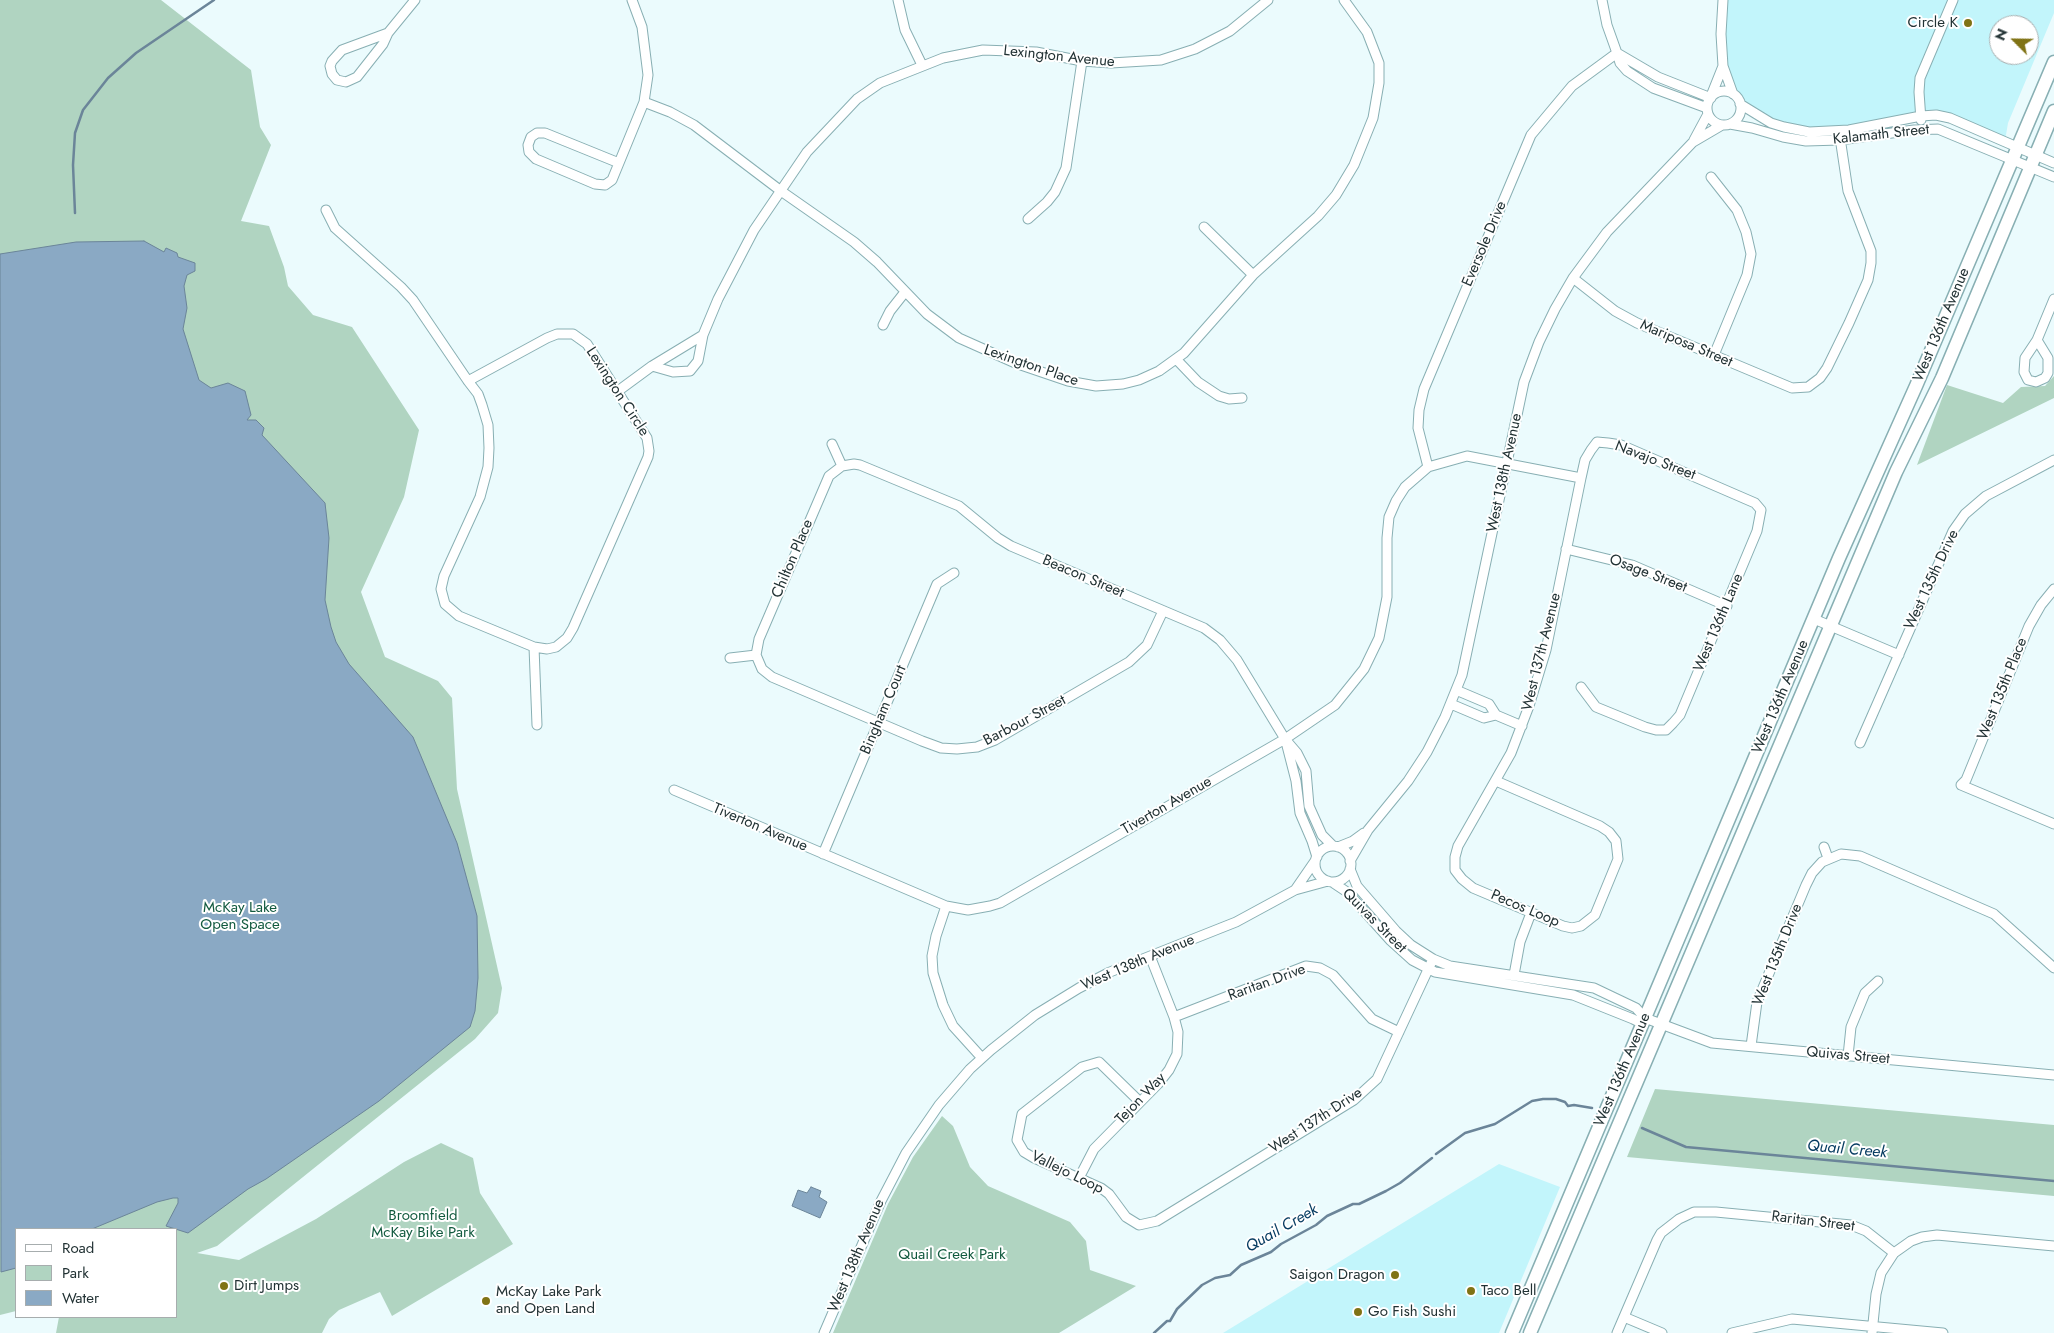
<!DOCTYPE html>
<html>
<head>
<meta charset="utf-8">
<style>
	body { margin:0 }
	#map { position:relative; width:2054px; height:1333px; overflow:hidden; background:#ebfbfd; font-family:Jost,sans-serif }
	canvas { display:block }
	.legend { position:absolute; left:15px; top:1228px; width:162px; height:90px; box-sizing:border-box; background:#fff; border:1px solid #a7adae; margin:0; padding:6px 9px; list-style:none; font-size:15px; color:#223234 }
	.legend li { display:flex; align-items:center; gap:10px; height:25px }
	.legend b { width:25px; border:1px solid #a7adae }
	.north { position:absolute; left:1989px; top:15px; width:50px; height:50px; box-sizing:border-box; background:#fff; border:1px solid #a7adae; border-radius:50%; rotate:293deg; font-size:14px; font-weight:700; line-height:20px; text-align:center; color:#223234 }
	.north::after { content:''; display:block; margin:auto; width:18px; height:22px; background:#807315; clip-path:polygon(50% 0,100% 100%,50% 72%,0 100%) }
</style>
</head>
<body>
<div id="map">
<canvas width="2054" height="1333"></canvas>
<ul class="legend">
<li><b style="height:6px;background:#fff"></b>Road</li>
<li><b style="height:14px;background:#b0d4c1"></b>Park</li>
<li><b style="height:14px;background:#8aa9c4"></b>Water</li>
</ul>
<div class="north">N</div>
</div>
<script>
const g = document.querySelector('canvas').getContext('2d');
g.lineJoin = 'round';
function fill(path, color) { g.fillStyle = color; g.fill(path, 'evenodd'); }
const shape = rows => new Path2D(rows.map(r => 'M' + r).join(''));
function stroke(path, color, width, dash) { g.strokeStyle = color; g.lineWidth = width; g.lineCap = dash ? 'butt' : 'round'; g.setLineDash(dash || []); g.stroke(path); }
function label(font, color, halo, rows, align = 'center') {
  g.font = font + ' Jost,sans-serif'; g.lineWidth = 4; g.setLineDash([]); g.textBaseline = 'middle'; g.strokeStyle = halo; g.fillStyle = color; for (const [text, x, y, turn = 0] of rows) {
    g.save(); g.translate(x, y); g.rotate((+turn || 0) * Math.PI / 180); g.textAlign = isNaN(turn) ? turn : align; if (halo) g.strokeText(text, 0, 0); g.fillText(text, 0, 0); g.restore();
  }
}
fill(shape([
	[1723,0,2054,0,2054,13,2008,123,2005,141,1950,118,1921,116,1839,131,1784,127,1740,104,1735,95,1728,78],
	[1999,25,2029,25,2029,55,1999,55],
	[1499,1164,1560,1187,1499,1333,1223,1333]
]), '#c2f5fb');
fill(shape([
	[0,0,161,0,251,70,260,127,271,145,241,221,269,226,284,267,288,286,313,315,352,327,419,430,404,497,361,592,385,657,438,681,452,698,457,789,502,988,498,1013,475,1039,217,1246,197,1253,239,1260,316,1219,404,1162,441,1143,473,1158,480,1193,513,1244,392,1316,380,1292,339,1310,329,1319,322,1333,56,1333,59,1317,176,1317,176,1229,16,1229,16,1311,0,1315],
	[2054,376,2054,398,1917,465,1947,385,2003,403,2021,387,2045,386],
	[1655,1089,2054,1125,2054,1196,1627,1157],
	[942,1116,953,1126,970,1167,988,1186,1070,1222,1086,1241,1090,1270,1136,1286,1059,1333,833,1333,888,1204,913,1157]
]), '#b0d4c1');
const water = shape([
	[144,241,164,252,166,248,177,253,178,257,195,263,195,271,187,275,184,286,187,308,183,329,199,380,211,388,228,383,245,391,251,415,247,420,256,420,264,428,262,435,325,503,329,538,325,600,331,627,336,642,349,664,413,737,457,843,477,916,478,978,475,1011,470,1027,379,1101,266,1179,248,1189,188,1233,166,1226,178,1203,178,1198,173,1198,157,1202,92,1229,16,1229,16,1268,1,1272,0,254,76,242,144,241],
	[811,1187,821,1191,819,1197,827,1202,820,1218,792,1206,798,1190,807,1193,811,1187]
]);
fill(water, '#8aa9c4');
stroke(water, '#6b8599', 1);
stroke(shape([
	[75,213,73,165,75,133,83,110,108,78,136,53,214,0],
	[1642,1128,1686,1147,2054,1181],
	[1436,1154,1465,1133,1495,1124,1532,1101,1543,1099,1556,1099,1565,1102,1568,1106,1574,1105,1592,1108],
	[1154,1333,1167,1321,1170,1321,1177,1309,1202,1285,1215,1278,1230,1275,1241,1265,1271,1252,1281,1244,1316,1225,1327,1216,1353,1204,1359,1204,1386,1191,1400,1183,1432,1158]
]), '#6b8599', 2.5);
const street = shape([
	[898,0,905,30,922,65],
	[1602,0,1607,25,1617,53,1620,63,1627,71,1653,88,1707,108],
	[388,33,342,50,332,61,330,66,332,74,337,80,346,82,357,77,383,44,388,33,415,0],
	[1617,53,1658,77,1711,98],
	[1723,66,1733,94],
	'1707 108a17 17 0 1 1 34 0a17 17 0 1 1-34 0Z',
	[1711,96,1723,66,1721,34,1723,0],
	[644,102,670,112,694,125,781,191,854,242,877,262,927,314,959,338,1015,363,1068,381,1096,386,1123,384,1139,380,1159,371,1184,353,1253,275,1318,216,1336,195,1354,165,1373,118,1379,83,1379,63,1367,32,1344,0],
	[1740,104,1771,123,1784,127,1809,132,1849,130,1921,116,1936,115,1950,118,2054,163],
	[1921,120,1919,92,1920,78,1953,0],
	[1730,124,1752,128,1783,137,1806,141,1840,140,1914,130,1938,129,2054,177],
	[537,133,545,133,619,163,612,180,605,185,595,184,536,159,529,152,528,145,531,137,537,133],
	[1694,140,1708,114],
	[619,163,644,102,648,75,642,27,632,0],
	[1711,177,1737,210,1746,232,1751,254,1747,275,1714,355],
	[326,210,335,228,401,287,413,300,468,381,478,394,482,405,488,425,489,448,488,467,480,497,444,576,441,589,445,604,459,616,534,647,547,649,556,647,567,638,573,628,648,457,649,451,647,438,587,344,573,334,557,334,547,338,468,381],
	[1028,219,1047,202,1055,192,1066,168,1082,61],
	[1204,227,1253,275],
	[1573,278,1615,311,1637,323,1792,388,1808,387,1820,378,1827,368,1849,323,1868,280,1871,263,1871,251,1848,191,1839,131],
	[883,325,890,311,905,292],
	[2037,340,2048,358,2048,373,2045,378,2036,382,2028,380,2024,372,2025,358,2037,340,2054,299],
	[1176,359,1198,382,1219,396,1229,399,1242,398],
	[652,366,673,372,690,371,698,361,703,335],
	[618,391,652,366,703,335,718,299,754,230,807,152,857,99,880,83,943,58,983,50,1036,52,1082,61,1111,63,1161,60,1195,49,1230,31,1268,0],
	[832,444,842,466],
	[1428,467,1418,428,1419,410,1424,389,1531,135,1572,86,1617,53],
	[1566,549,1632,565,1727,606],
	[2054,589,2041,605,2029,626,1966,780,1961,785,2054,824],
	[1163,611,1147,645,1129,662,995,740,977,747,957,749,941,748,922,741,772,677,762,669,756,655,759,639,829,476,842,466,854,464,860,465,959,506,998,538,1011,546,1204,628,1220,640,1237,660,1285,739,1297,753,1306,771,1309,806,1322,835,1333,846],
	[1814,619,1899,655],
	[534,647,537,725],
	[730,658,756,655],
	[1456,690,1489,704,1496,715],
	[1451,704,1484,718,1496,715,1522,726],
	[1286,742,1296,781,1300,813,1312,841,1317,857],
	[1860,743,1953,531,1965,514,1986,496,2054,460],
	[1496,781,1600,826,1609,832,1616,841,1618,859,1595,915,1581,926,1572,928,1563,926,1473,888,1462,879,1455,870,1455,857,1458,846,1511,753,1529,706,1546,650,1581,478],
	[674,790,946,906,968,910,990,906,1000,903,1285,739,1335,705,1364,669,1379,638,1387,597,1387,538,1389,517,1396,501,1405,487,1428,467,1467,456,1581,478,1585,460,1591,450,1597,442,1608,443,1621,445,1755,503,1761,510,1757,531,1680,715,1673,723,1666,730,1656,730,1645,727,1596,707,1581,687],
	'1315 864a18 18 0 1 1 36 0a18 18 0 1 1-36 0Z',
	[1338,847,1353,841,1364,833],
	[1824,847,1828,858],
	[823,854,937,584,954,573],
	[1350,861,1368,830,1408,781,1427,752,1445,717,1462,675,1524,382,1539,342,1555,309,1573,278,1607,232,1693,142,1722,125],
	[1350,869,1357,886,1396,931,1411,945,1433,959,1450,966,1594,988,1636,1008,1645,1018],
	[1332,882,1347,892,1391,941,1412,960,1435,972,1573,995,1633,1019,1637,1021,1645,1018,1712,1043,2054,1075],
	[1295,890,1315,861],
	[946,906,936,936,932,956,933,973,943,1005,953,1026,982,1058],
	[1514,975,1520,942,1531,913],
	[1174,1017,1306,966,1320,968,1333,975,1372,1019,1399,1032],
	[1751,1046,1757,1002,1806,885,1812,873,1822,862,1841,854,1860,856,1994,914,2054,968],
	[1848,1056,1851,1027,1865,993,1878,981],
	[1140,1102,1099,1062,1082,1067,1022,1114,1017,1140,1024,1152,1034,1158,1101,1188,1109,1194,1126,1217,1139,1225,1157,1221,1354,1100,1377,1079,1433,959],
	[1079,1178,1094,1149,1158,1084,1169,1070,1177,1054,1178,1032,1174,1017,1150,956],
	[1624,1317,1662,1333],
	[824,1333,881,1201,906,1153,939,1105,970,1069,991,1050,1035,1015,1079,988,1110,972,1236,922,1295,890,1328,881],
	[1617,1333,1657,1240,1661,1233,1679,1219,1694,1212,1716,1212,1851,1225,1866,1231,1894,1253],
	[1732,1333,1792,1319,1943,1333],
	[1872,1333,1876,1294,1881,1273,1894,1253,1911,1241,1922,1237,1937,1235,2054,1246]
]);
const secondary = shape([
	[1512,1333,1839,558,1916,386,2054,62],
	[1530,1333,1896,472,1942,378,2054,111]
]);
stroke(street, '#88afb3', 11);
stroke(secondary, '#88afb3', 15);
stroke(street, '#fff', 9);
stroke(secondary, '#fff', 12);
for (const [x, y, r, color] of [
	[1968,23,5,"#807315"],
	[1395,1275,5,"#807315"],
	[224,1286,5,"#807315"],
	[1471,1291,5,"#807315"],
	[486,1301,5,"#807315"],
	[1358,1312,5,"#807315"]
]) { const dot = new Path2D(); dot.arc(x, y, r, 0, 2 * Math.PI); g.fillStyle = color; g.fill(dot); stroke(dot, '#fff', 2); }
label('15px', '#223234', '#fff', [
	["Circle K",1958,23,"right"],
	["Saigon Dragon",1385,1275,"right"],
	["Dirt Jumps",234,1286],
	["Taco Bell",1481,1291],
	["McKay Lake Park",496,1292],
	["and Open Land",496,1309],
	["Go Fish Sushi",1368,1312]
], 'left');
label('15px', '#223234', '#fff', [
	["Lexington Avenue",1059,57,6],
	["Kalamath Street",1881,135,-6],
	["Eversole Drive",1485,244,-67],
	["West 136th Avenue",1942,325,-67],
	["Mariposa Street",1686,344,23],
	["Lexington Place",1031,366,19],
	["Lexington Circle",617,392,57],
	["Navajo Street",1655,461,21],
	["West 138th Avenue",1505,473,-78],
	["Chilton Place",793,559,-67],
	["Osage Street",1648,574,21],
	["Beacon Street",1083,577,23],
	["West 135th Drive",1932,580,-65],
	["West 136th Lane",1719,623,-67],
	["West 137th Avenue",1542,652,-76],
	["West 135th Place",2003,689,-68],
	["West 136th Avenue",1781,697,-67],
	["Bingham Court",884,710,-67],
	["Barbour Street",1025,721,-28],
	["Tiverton Avenue",1167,806,-30],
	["Tiverton Avenue",760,828,23],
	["Pecos Loop",1525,909,23],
	["Quivas Street",1374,921,45],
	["West 135th Drive",1778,955,-68],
	["West 138th Avenue",1138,963,-23],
	["Raritan Drive",1267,983,-20],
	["Quivas Street",1848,1056,5],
	["West 136th Avenue",1623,1070,-67],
	["Tejon Way",1141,1099,-46],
	["West 137th Drive",1316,1121,-33],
	["Vallejo Loop",1067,1173,26],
	["Raritan Street",1813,1222,7],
	["West 138th Avenue",857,1256,-67]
]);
label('15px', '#125a3f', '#fff', [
	["McKay Lake",240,908],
	["Open Space",240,925],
	["Broomfield",423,1216],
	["McKay Bike Park",423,1233],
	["Quail Creek Park",952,1255]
]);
label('italic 16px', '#083d62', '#fff', [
	["Quail Creek",1847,1150,5],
	["Quail Creek",1282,1229,-30]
]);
</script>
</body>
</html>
